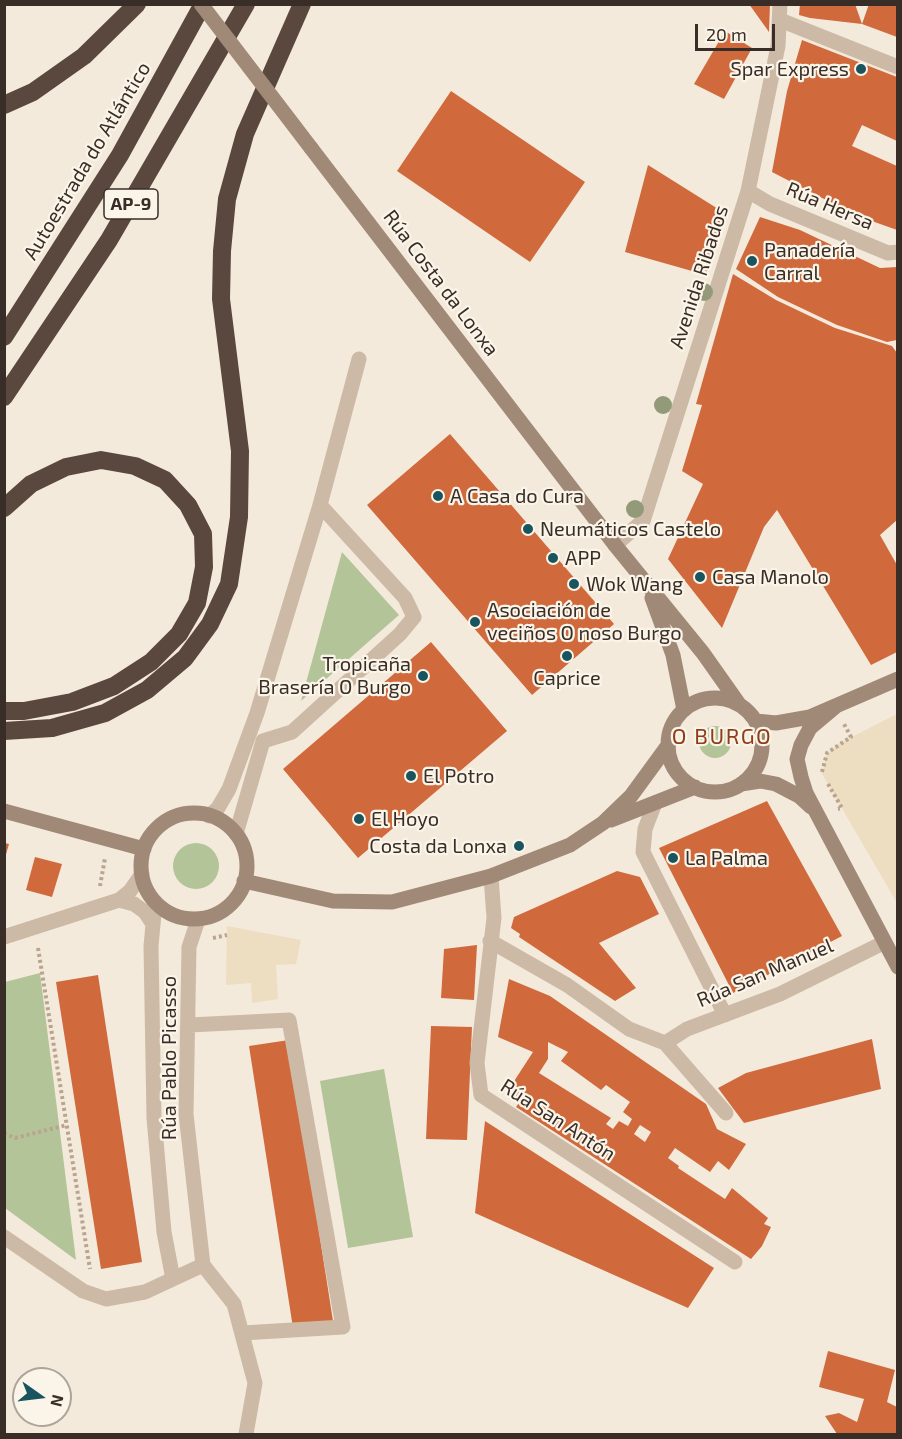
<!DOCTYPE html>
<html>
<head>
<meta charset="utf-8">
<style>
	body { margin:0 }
	#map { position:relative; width:902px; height:1439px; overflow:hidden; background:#f4eadb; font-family:"Exo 2",sans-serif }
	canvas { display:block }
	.frame { position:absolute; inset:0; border:6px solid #392e27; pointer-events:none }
	.north { position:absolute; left:12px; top:1367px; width:60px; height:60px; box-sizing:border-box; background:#fbf4e8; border:2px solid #ada59b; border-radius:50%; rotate:104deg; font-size:16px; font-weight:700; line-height:24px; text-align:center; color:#392e27 }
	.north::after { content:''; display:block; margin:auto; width:21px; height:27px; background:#19555e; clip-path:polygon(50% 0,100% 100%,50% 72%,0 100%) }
	.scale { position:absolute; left:695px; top:24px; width:80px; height:27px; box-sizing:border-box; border:3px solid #392e27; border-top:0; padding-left:8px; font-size:18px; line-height:21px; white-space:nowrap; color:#392e27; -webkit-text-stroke:4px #fbf4e8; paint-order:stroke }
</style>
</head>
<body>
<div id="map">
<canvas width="902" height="1439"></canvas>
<div class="frame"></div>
<div class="north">N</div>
<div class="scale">20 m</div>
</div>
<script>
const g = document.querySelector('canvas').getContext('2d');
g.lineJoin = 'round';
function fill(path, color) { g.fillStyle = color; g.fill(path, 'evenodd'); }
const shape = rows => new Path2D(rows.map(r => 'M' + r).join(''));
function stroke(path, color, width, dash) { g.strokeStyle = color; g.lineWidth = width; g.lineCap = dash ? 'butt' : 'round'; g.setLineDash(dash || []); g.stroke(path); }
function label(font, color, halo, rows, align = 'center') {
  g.font = font + ' "Exo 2",sans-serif'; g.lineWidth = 4.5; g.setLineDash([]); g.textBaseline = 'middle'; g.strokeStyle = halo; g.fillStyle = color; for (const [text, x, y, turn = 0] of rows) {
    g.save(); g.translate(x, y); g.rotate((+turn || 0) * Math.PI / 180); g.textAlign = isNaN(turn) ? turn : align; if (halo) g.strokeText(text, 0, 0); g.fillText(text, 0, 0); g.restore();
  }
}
fill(shape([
	[342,552,399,615,301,701],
	'699 742a16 16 0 1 1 32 0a16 16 0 1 1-32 0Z',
	'173 866a23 23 0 1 1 46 0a23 23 0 1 1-46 0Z',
	[40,973,76,1260,5,1208,5,982],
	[384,1069,413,1237,348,1248,320,1081]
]), '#b3c499');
fill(shape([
	[897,714,897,903,822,774,827,753,840,743],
	[227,926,301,940,296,964,276,965,278,999,252,1003,251,983,226,985]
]), '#edddc1');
fill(shape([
	[749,4,770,4,769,32],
	[800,4,855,4,862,24,810,18,799,15],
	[869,4,897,4,897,37,862,24],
	[725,31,752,48,724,99,694,84],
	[802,40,897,77,897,141,862,125,852,146,897,166,897,230,855,215,772,172,787,91],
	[451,91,585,182,530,262,397,171],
	[648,165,723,212,706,275,625,252],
	[760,217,800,230,880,268,897,267,897,340,887,342,837,325,778,297,736,269],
	[733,274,776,300,835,328,892,346,897,353,897,520,880,535,897,565,897,652,871,665,777,510,764,527,722,628,668,559,703,484,682,471,702,405,696,404],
	[450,434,614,624,532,695,367,505],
	[431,642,507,731,358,858,283,769],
	[767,801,842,936,733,993,659,848],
	[4,843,9,844,5,858,4,858],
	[35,857,62,864,52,897,26,890],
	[617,871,640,877,659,914,599,943,636,988,615,1001,519,937,520,934,511,928,514,917],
	[477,945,474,1000,441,998,444,949],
	[98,975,142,1262,101,1269,56,982],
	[509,979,550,996,706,1104,717,1129,746,1144,729,1170,718,1161,710,1172,675,1148,668,1158,679,1166,678,1168,725,1199,732,1188,768,1218,764,1224,771,1227,762,1246,751,1259,516,1107,522,1099,507,1092,533,1052,498,1037],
	[548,1042,568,1052,561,1061,601,1090,606,1085,630,1102,623,1112,632,1119,628,1126,619,1121,613,1129,606,1124,611,1118,539,1073,548,1059],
	[640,1125,651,1132,645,1142,634,1134],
	[431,1026,472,1027,467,1140,426,1139],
	[872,1039,881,1089,744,1123,718,1088,746,1073],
	[289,1040,333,1321,293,1328,249,1046],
	[485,1121,714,1268,688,1308,475,1213],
	[828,1351,895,1370,887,1402,897,1407,897,1434,837,1434,825,1416,839,1413,857,1422,864,1399,819,1387]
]), '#d06a3d');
stroke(shape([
	[822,772,827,753,851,737,844,724],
	[828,784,842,808,838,809],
	[100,886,105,858],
	[213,938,227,935],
	[38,948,90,1269],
	[4,1133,15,1138,67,1125]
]), '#b9a490', 4, [3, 3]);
stroke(shape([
	[780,20,898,67],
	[748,191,770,204,888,253,898,252],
	[615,545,643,521,748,191,778,46,780,4],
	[655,803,645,829,643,852,725,1015],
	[209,816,218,808,229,789,257,713,320,505,359,359],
	[236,834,263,741,292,732,400,634,414,617,405,598,320,505],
	[491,876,494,918,477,1063,481,1095,735,1262],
	[119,900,134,904,145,912,153,924],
	[155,903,151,946,154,1118,164,1232,173,1279],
	[198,920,189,947,186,1114,203,1265,234,1304,255,1383,246,1434],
	[4,937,119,900,130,891,142,874],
	[490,941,567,985,629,1029,665,1043,687,1029,780,994,883,943],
	[190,1025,289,1020,343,1327,242,1333],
	[665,1043,726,1113],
	[4,1237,83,1291,106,1299,145,1292,203,1265]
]), '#cdbaa6', 15);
stroke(shape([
	[311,148,615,545,703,653,739,704],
	[652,598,673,655,684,710],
	'668 745a47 47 0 1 1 94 0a47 47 0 1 1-94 0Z',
	[835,707,810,728,801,745,797,759,801,777,806,793,898,967],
	[756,721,776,723,810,717,898,679],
	[741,784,760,781,776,784,799,796,811,807],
	[4,811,144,849],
	'141 866a53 53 0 1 1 106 0a53 53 0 1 1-106 0Z',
	[611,820,695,787],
	[244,881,333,901,392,902,491,876,570,845,603,823,631,796,669,744]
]), '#a18977', 15);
stroke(shape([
	[4,105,33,92,84,56,137,4],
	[4,337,120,155,203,4],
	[4,397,109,240,246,4],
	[4,508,31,484,66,467,101,460,135,466,165,480,188,505,203,534,204,567,197,603,179,634,151,662,114,686,72,702,24,711,4,711],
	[4,731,52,728,105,713,147,690,185,658,210,624,229,584,239,517,240,451,221,299,222,251,227,199,245,134,302,4]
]), '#5a483e', 18);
stroke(shape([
	[201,4,311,148]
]), '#a18977', 15);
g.fillStyle = '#939a79';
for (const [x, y] of [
	[704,292],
	[663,405],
	[635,509]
]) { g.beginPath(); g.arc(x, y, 9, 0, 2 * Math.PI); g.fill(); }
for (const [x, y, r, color] of [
	[861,69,6,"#19555e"],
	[752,261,6,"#19555e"],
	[438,496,6,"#19555e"],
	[528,529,6,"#19555e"],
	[553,558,6,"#19555e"],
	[700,577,6,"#19555e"],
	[574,584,6,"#19555e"],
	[475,622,6,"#19555e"],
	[567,656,6,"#19555e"],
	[423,676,6,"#19555e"],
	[411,776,6,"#19555e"],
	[359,819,6,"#19555e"],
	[519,846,6,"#19555e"],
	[673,858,6,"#19555e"]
]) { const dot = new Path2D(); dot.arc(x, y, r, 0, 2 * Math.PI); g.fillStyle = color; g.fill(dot); stroke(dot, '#fbf4e8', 2); }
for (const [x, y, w] of [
	[131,204,54]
]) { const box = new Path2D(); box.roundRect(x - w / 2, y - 15, w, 30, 4.5); g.fillStyle = '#fbf4e8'; g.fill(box); stroke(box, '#392e27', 1.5); }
label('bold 18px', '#392e27', null, [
	["AP-9",131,204]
]);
label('20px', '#392e27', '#fbf4e8', [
	["Spar Express",849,69,"right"],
	["Panadería",764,250],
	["Carral",764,273],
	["A Casa do Cura",450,496],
	["Neumáticos Castelo",540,529],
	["APP",565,558],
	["Casa Manolo",712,577],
	["Wok Wang",586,584],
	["Asociación de",487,610],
	["veciños O noso Burgo",487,633],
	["Tropicaña",411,664,"right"],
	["Brasería O Burgo",411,687,"right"],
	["Caprice",567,678,"center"],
	["El Potro",423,776],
	["El Hoyo",371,819],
	["Costa da Lonxa",507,846,"right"],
	["La Palma",685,858]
], 'left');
label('20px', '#392e27', '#fbf4e8', [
	["Autoestrada do Atlántico",87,161,-59],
	["Rúa Hersa",830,206,23],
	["Avenida Ribados",699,277,-72],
	["Rúa Costa da Lonxa",441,283,53],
	["Rúa San Manuel",765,973,-23],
	["Rúa Pablo Picasso",169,1058,-90],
	["Rúa San Antón",558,1120,33]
]);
g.letterSpacing = '1.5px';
label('22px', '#8f3d19', '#fbf4e8', [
	["O BURGO",722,737]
]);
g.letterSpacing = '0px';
</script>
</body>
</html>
